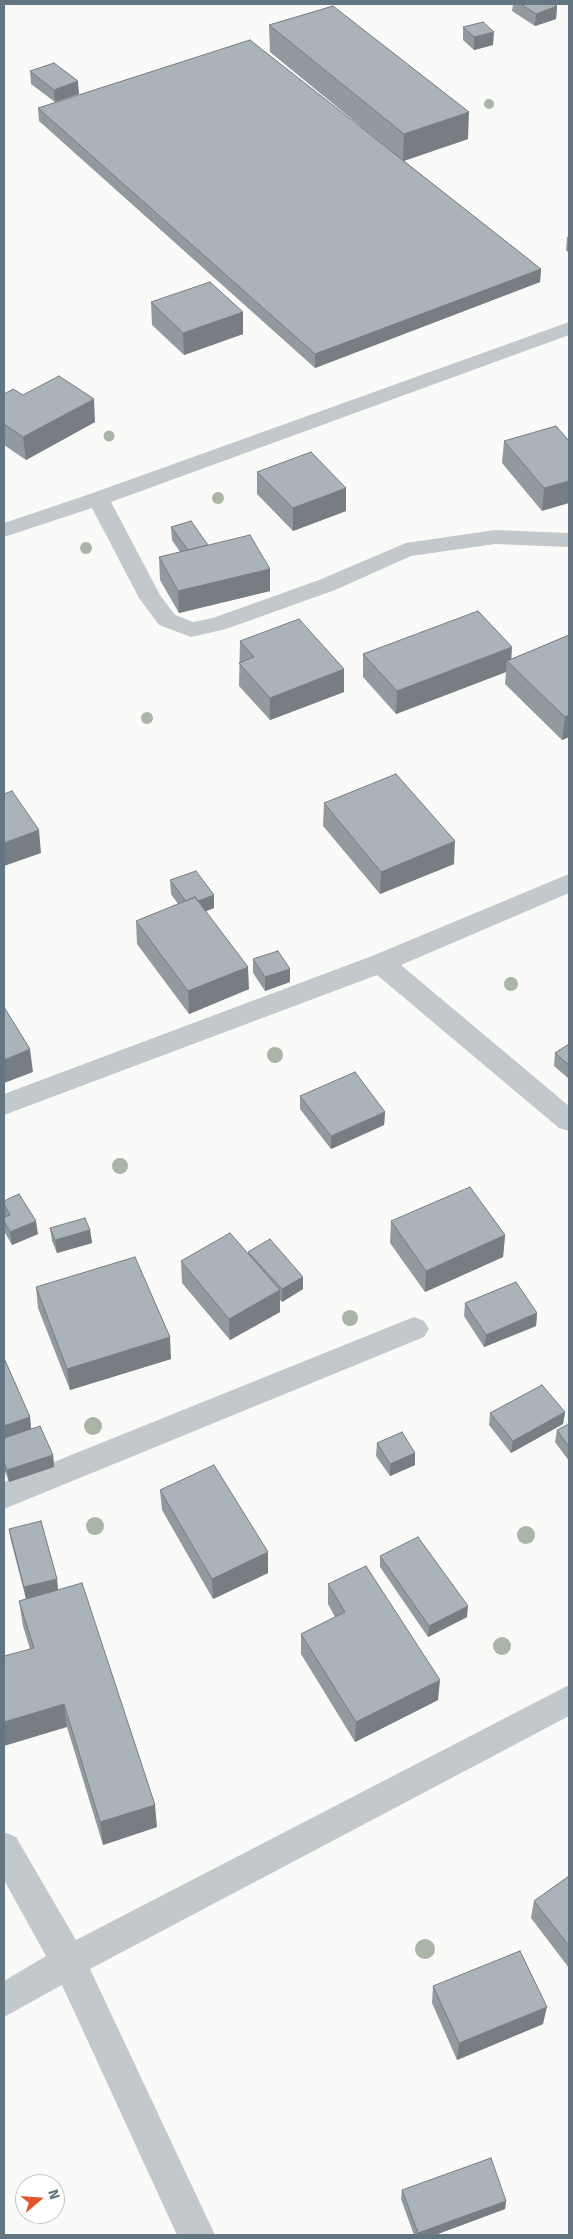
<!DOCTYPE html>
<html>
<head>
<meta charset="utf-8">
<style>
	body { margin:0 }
	#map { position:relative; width:573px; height:2239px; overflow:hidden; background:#fafaf8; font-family:"Fira Sans",sans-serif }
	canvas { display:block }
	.frame { position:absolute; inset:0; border:5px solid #657683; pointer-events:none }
	.north { position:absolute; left:15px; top:2174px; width:50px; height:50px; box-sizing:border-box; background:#fff; border:1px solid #c1c8cd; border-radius:50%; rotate:72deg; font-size:14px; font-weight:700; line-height:20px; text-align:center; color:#657683 }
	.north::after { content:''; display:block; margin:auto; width:18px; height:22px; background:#e4572e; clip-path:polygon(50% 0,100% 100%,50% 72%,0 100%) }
</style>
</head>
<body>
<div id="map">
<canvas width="573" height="2239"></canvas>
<div class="frame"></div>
<div class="north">N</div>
</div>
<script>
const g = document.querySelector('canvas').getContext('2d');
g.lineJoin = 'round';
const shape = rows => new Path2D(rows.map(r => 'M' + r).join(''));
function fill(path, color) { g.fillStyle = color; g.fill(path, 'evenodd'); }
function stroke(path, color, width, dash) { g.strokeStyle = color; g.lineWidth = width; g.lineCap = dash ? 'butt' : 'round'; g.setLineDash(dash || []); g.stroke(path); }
fill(shape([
	[569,322,569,335,111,502,160,595,175,615,193,622,213,618,319,580,406,543,495,530,569,533,569,547,495,544,411,556,335,590,226,629,191,637,159,625,139,598,92,508,4,537,4,523,90,494,569,322],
	[569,874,569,893,401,965,569,1106,569,1131,559,1128,377,975,4,1115,4,1094,372,956,569,874],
	[414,1317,424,1321,429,1329,424,1337,4,1509,4,1482,414,1317],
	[569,1685,569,1716,90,1969,215,2235,177,2235,62,1985,4,2017,4,1981,46,1956,4,1880,4,1832,16,1837,76,1940,569,1685]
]), '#c3c8cc');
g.fillStyle = '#aab4a7';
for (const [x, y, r] of [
	[489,104,5],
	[109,436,5.5],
	[218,498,6],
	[86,548,6],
	[147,718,6],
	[511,984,7],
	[275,1055,8],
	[120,1166,8],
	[350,1318,8],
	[93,1426,9],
	[95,1526,9],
	[526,1535,9],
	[502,1646,9],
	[425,1949,10]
]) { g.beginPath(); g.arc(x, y, r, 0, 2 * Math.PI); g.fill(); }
fill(shape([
	[513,4,553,4,557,6,556,19,535,26,512,11],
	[269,25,468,139,404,161,541,269,540,282,315,368,39,121,38,108,393,153,270,52],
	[463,27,493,45,474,50,463,40],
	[30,71,79,94,55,102,31,84],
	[569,236,569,253,566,250,567,237],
	[151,302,243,312,243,334,184,355,152,325],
	[4,394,23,395,95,422,26,460,4,445],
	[504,441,569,441,542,511,502,463],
	[257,472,346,511,293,531,257,494],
	[171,527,208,545,270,569,270,591,179,613,160,580,159,557,180,552,172,540],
	[569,635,569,737,562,740,505,684,506,672,396,714,363,677,363,654,511,659],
	[240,641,344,692,270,720,239,686],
	[324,803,454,864,380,894,323,826],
	[170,880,214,895,214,908,206,911,249,989,189,1014,137,944,136,921,178,904,171,894],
	[253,959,290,969,290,982,265,991,253,973],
	[569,1044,569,1079,554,1066,555,1053],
	[300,1096,385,1112,384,1125,331,1149,300,1109],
	[4,1201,38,1234,12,1245,4,1231,4,1217,5,1217,4,1213],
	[391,1221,505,1235,503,1257,425,1292,390,1243],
	[50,1228,90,1230,92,1243,57,1253,52,1241],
	[248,1252,303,1277,303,1289,282,1302,280,1300,280,1312,230,1340,182,1283,181,1261,248,1253],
	[36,1287,171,1359,70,1390,38,1308],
	[465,1303,537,1313,536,1326,484,1347,464,1316],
	[4,1358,30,1417,31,1429,53,1455,54,1467,9,1482,4,1469],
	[565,1412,563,1424,511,1453,489,1425,490,1413],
	[569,1424,569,1461,555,1442,557,1430],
	[377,1443,415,1453,415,1465,390,1476,376,1456],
	[160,1490,268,1573,213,1599,162,1510],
	[9,1529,57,1579,58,1590,157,1827,103,1845,67,1727,30,1649,23,1626,19,1601,26,1599,11,1541],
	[380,1556,467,1617,428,1637,380,1567],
	[328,1584,438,1700,355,1742,301,1654,301,1634,335,1617,328,1604],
	[569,1876,569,1968,531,1918,534,1901],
	[433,1986,543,2024,457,2060,432,2003],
	[402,2190,506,2201,505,2209,435,2235,414,2235,401,2199]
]), '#929a9f');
fill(shape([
	[557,6,556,19,535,26,536,14],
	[494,32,493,45,474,50,474,37],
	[78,81,79,94,55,102,54,90],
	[469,112,468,139,403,161,404,134],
	[541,269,540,282,315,368,315,354],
	[243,312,243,334,184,355,183,333],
	[94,399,95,422,26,460,23,437],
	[569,481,569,503,542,511,544,488],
	[346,488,346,511,293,531,293,508],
	[270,569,270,591,179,613,178,591],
	[512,647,511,665,507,661,506,672,396,714,397,691],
	[344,669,344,692,270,720,270,698],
	[569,715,569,737,562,740,565,717],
	[39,830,41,853,4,866,4,843],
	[455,841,454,864,380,894,381,872],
	[214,895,214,908,189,918,189,905],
	[248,967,249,989,189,1014,188,991],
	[290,969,290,982,265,991,265,977],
	[30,1049,33,1072,4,1083,4,1060],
	[385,1112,384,1125,331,1149,331,1136],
	[36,1221,38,1234,12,1245,10,1232],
	[90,1230,92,1243,57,1253,55,1240],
	[505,1235,503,1257,425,1292,426,1271],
	[303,1277,303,1289,282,1302,282,1289],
	[280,1290,280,1312,230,1340,229,1319],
	[537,1313,536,1326,484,1347,486,1335],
	[170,1337,171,1359,70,1390,67,1369],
	[565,1412,563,1424,511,1453,513,1441],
	[30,1417,31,1430,4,1439,4,1426],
	[415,1453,415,1465,390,1476,390,1464],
	[53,1455,54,1467,9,1482,7,1470],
	[268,1552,268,1573,213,1599,212,1579],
	[57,1579,58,1591,26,1599,24,1587],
	[468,1606,467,1617,428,1637,429,1626],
	[440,1680,438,1700,355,1742,356,1722],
	[64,1704,67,1727,4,1746,4,1722],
	[155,1805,157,1827,103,1845,100,1822],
	[547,2007,543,2024,457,2060,459,2043],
	[506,2201,505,2209,435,2235,417,2235,418,2233]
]), '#777d82');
const building = shape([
	[521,4,553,4,557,6,536,14,521,4],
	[333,6,469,112,404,134,269,25,333,6],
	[483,22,494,32,474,37,463,27,483,22],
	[250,40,541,269,315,354,38,108,250,40],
	[54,63,78,81,54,90,30,71,54,63],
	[210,282,243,312,183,333,151,302,210,282],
	[59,376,94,399,23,437,4,424,4,394,13,389,23,395,59,376],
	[556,426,569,441,569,481,544,488,504,441,556,426],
	[311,452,346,488,293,508,257,472,311,452],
	[191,521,208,545,188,550,171,527,191,521],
	[250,535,270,569,178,591,159,557,250,535],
	[478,611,512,647,397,691,363,654,478,611],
	[299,619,344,669,270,698,239,663,254,657,240,641,299,619],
	[569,635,569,715,565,717,507,661,569,635],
	[396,774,455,841,381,872,324,803,396,774],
	[12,791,39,830,4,843,4,794,12,791],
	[196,871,214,895,198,901,195,897,186,901,170,880,196,871],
	[195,897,248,967,188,991,136,921,195,897],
	[278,951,290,969,265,977,253,959,278,951],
	[4,1007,30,1049,4,1060,4,1007],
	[569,1044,569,1065,555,1053,569,1044],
	[355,1072,385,1112,331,1136,300,1096,355,1072],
	[470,1187,505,1235,426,1271,391,1221,470,1187],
	[19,1194,36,1221,10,1232,4,1221,4,1217,10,1215,4,1204,4,1201,19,1194],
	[85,1218,90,1230,55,1240,50,1228,85,1218],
	[230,1233,280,1290,229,1319,181,1261,230,1233],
	[270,1239,303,1277,282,1289,248,1252,270,1239],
	[135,1257,170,1337,67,1369,36,1287,135,1257],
	[516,1282,537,1313,486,1335,465,1303,516,1282],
	[4,1358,30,1417,4,1426,4,1358],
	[542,1385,565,1412,513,1441,490,1413,542,1385],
	[569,1424,569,1447,557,1430,569,1424],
	[40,1426,53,1455,7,1470,4,1462,4,1438,40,1426],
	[402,1432,415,1453,390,1464,377,1443,402,1432],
	[214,1465,268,1552,212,1579,160,1490,214,1465],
	[41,1521,57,1579,24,1587,9,1529,41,1521],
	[418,1537,468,1606,429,1626,380,1556,418,1537],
	[366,1566,440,1680,356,1722,301,1634,345,1612,328,1584,366,1566],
	[82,1583,155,1805,100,1822,64,1704,4,1722,4,1656,34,1648,19,1601,82,1583],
	[569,1876,569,1946,534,1901,569,1876],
	[520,1951,547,2007,459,2043,433,1986,520,1951],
	[491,2158,506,2201,418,2233,402,2190,491,2158]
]);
fill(building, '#aab3b9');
stroke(building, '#777d82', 1);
</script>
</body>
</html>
